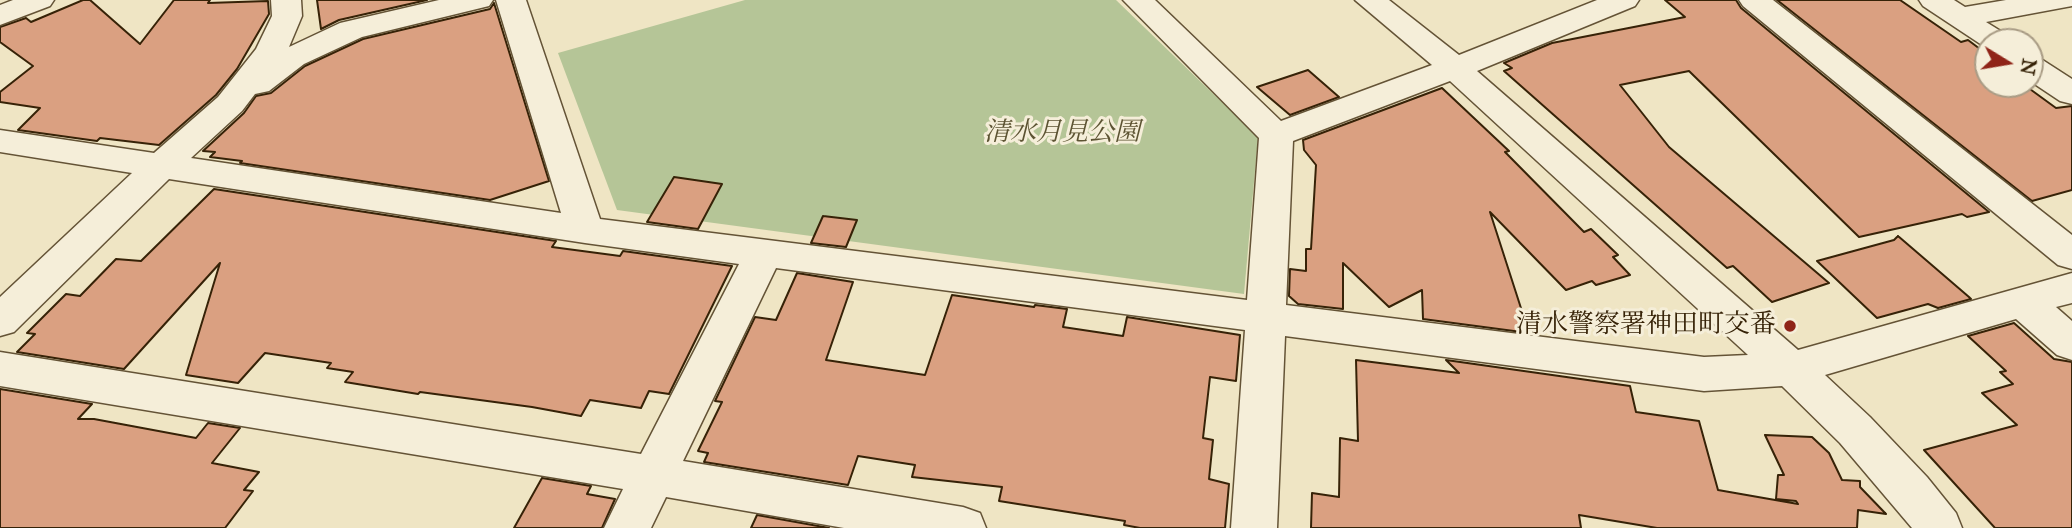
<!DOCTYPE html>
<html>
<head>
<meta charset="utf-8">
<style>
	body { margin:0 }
	#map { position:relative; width:2072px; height:528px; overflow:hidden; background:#efe5c4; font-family:"IM FELL Great Primer",serif }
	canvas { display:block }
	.north { position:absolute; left:1974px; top:28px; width:70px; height:70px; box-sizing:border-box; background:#f5eed9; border:2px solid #a99c85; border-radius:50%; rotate:101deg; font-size:19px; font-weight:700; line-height:28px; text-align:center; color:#362207 }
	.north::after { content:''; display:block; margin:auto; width:24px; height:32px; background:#8f2418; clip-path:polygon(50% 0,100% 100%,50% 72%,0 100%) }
</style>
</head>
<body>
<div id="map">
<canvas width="2072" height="528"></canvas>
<div class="north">N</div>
</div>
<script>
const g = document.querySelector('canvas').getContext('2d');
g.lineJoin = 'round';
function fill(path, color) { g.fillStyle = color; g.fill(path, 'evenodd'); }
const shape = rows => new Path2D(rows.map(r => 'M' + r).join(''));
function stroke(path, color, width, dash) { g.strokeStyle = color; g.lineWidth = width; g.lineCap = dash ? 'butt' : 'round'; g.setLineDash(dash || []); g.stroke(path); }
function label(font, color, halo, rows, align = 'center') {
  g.font = font + ' "IM FELL Great Primer","Noto Serif JP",serif'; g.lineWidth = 6; g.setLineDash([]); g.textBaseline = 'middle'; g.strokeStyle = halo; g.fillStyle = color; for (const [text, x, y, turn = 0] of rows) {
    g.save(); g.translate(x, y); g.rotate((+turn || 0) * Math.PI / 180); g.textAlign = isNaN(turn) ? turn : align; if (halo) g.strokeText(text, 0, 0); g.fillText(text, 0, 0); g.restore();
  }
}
fill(shape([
	[745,0,1116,0,1258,137,1244,294,617,210,558,53]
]), '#b5c597');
const building = shape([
	[83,0,90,0,140,44,174,0,210,0,208,3,268,1,269,14,237,69,216,95,159,145,100,138,97,141,18,130,40,108,0,102,0,92,33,66,0,42,0,27,26,18,31,22,83,0],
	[317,0,427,0,339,20,321,29,317,0],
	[1665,0,1736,0,1741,8,1989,212,1967,217,1962,214,1859,237,1689,71,1620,85,1669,147,1829,283,1772,302,1733,266,1727,268,1504,71,1512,68,1504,63,1552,43,1685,17,1665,0],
	[1777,0,1900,0,1961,42,1968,40,1988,55,1988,84,2023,84,2056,108,2072,106,2072,190,2032,201,1777,0],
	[494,3,549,181,490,200,240,163,242,161,210,157,215,152,203,151,244,113,256,96,271,93,305,66,363,39,490,9,494,3],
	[1308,70,1339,97,1290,115,1257,87,1308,70],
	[1442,88,1509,151,1505,152,1584,232,1591,229,1618,255,1613,257,1630,275,1596,285,1592,281,1566,290,1490,212,1529,333,1423,319,1422,290,1389,307,1343,263,1343,309,1298,304,1289,296,1290,269,1306,271,1306,249,1311,249,1316,165,1304,150,1303,140,1442,88],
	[674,177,722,184,698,229,647,222,674,177],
	[214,189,556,241,552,247,620,256,623,251,732,266,669,394,649,391,641,408,590,400,581,416,532,407,420,392,418,394,345,382,353,372,327,368,331,363,265,353,238,383,186,375,220,263,124,369,17,352,35,334,27,333,66,294,80,296,116,259,141,261,214,189],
	[823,216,857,220,846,247,811,243,823,216],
	[1898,236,1969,297,1971,299,1938,308,1928,304,1877,318,1817,261,1894,240,1898,236],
	[797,273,853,282,826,360,925,375,952,295,1034,307,1035,305,1067,309,1063,327,1123,336,1127,317,1240,335,1236,381,1210,377,1203,438,1213,440,1209,479,1229,484,1225,528,1140,528,1124,525,1125,521,999,501,1002,487,912,477,915,465,858,456,848,485,704,462,708,453,698,451,722,402,715,401,755,317,776,320,797,273],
	[2014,323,2054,359,2072,362,2072,528,1995,528,1924,450,2017,425,1982,393,2013,384,2000,372,2006,371,1968,336,2014,323],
	[1356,360,1459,373,1446,360,1630,386,1636,412,1699,421,1718,490,1798,504,1796,501,1776,499,1778,475,1784,475,1765,435,1812,437,1829,453,1842,480,1860,481,1860,487,1886,514,1858,510,1857,528,1657,528,1579,515,1581,528,1311,528,1312,493,1339,497,1340,438,1358,441,1356,360],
	[0,389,92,404,78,419,94,419,196,438,208,423,240,428,212,463,259,472,244,490,253,491,225,528,0,528,0,389],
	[542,478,591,486,587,494,615,499,602,528,514,528,542,478],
	[757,515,829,528,751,528,757,515]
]);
fill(building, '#daa081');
stroke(building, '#362207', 2);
const minor = shape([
	[13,0,54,0,50,6,0,25,0,5,13,0],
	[271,0,301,0,302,16,289,47,340,23,439,0,493,0,489,6,362,37,304,64,269,91,255,94,242,111,191,158,561,213,496,0,526,0,600,219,1247,300,1259,138,1123,0,1155,0,1281,121,1432,65,1355,0,1389,0,1459,55,1597,0,1639,0,1635,6,1477,71,1798,350,2072,273,2072,303,2056,307,2072,321,2072,360,2057,355,2016,319,1825,375,1870,417,1927,477,1956,513,1962,528,1912,528,1840,443,1782,386,1704,391,1285,336,1277,528,1231,528,1245,330,776,268,683,461,963,507,980,513,986,528,844,528,666,497,651,528,604,528,623,489,0,386,0,352,641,454,739,264,585,243,169,179,14,332,0,336,0,297,132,173,0,152,0,130,154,153,218,97,256,49,272,16,271,0],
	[1450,81,1748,355,1704,357,1286,305,1293,141,1450,81],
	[1739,0,1773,0,2072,235,2072,269,2058,265,1743,6,1739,0],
	[1919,0,1954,0,1965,7,2006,0,2072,0,2072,6,1986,22,2007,35,2012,42,1988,42,1988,49,1923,6,1919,0],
	[2030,56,2041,59,2072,79,2072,104,2060,101,2030,81,2030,56]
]);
stroke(minor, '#645336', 3);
fill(minor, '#f5eed9');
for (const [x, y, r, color] of [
	[1790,326,7,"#8f2418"]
]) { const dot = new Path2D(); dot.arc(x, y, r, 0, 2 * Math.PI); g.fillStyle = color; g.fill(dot); stroke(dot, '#f5eed9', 2.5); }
label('italic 26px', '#5c5332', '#f5eed9', [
	["清水月見公園",1062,134]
]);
label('26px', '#362207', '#f5eed9', [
	["清水警察署神田町交番",1776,326]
], 'right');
</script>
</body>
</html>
